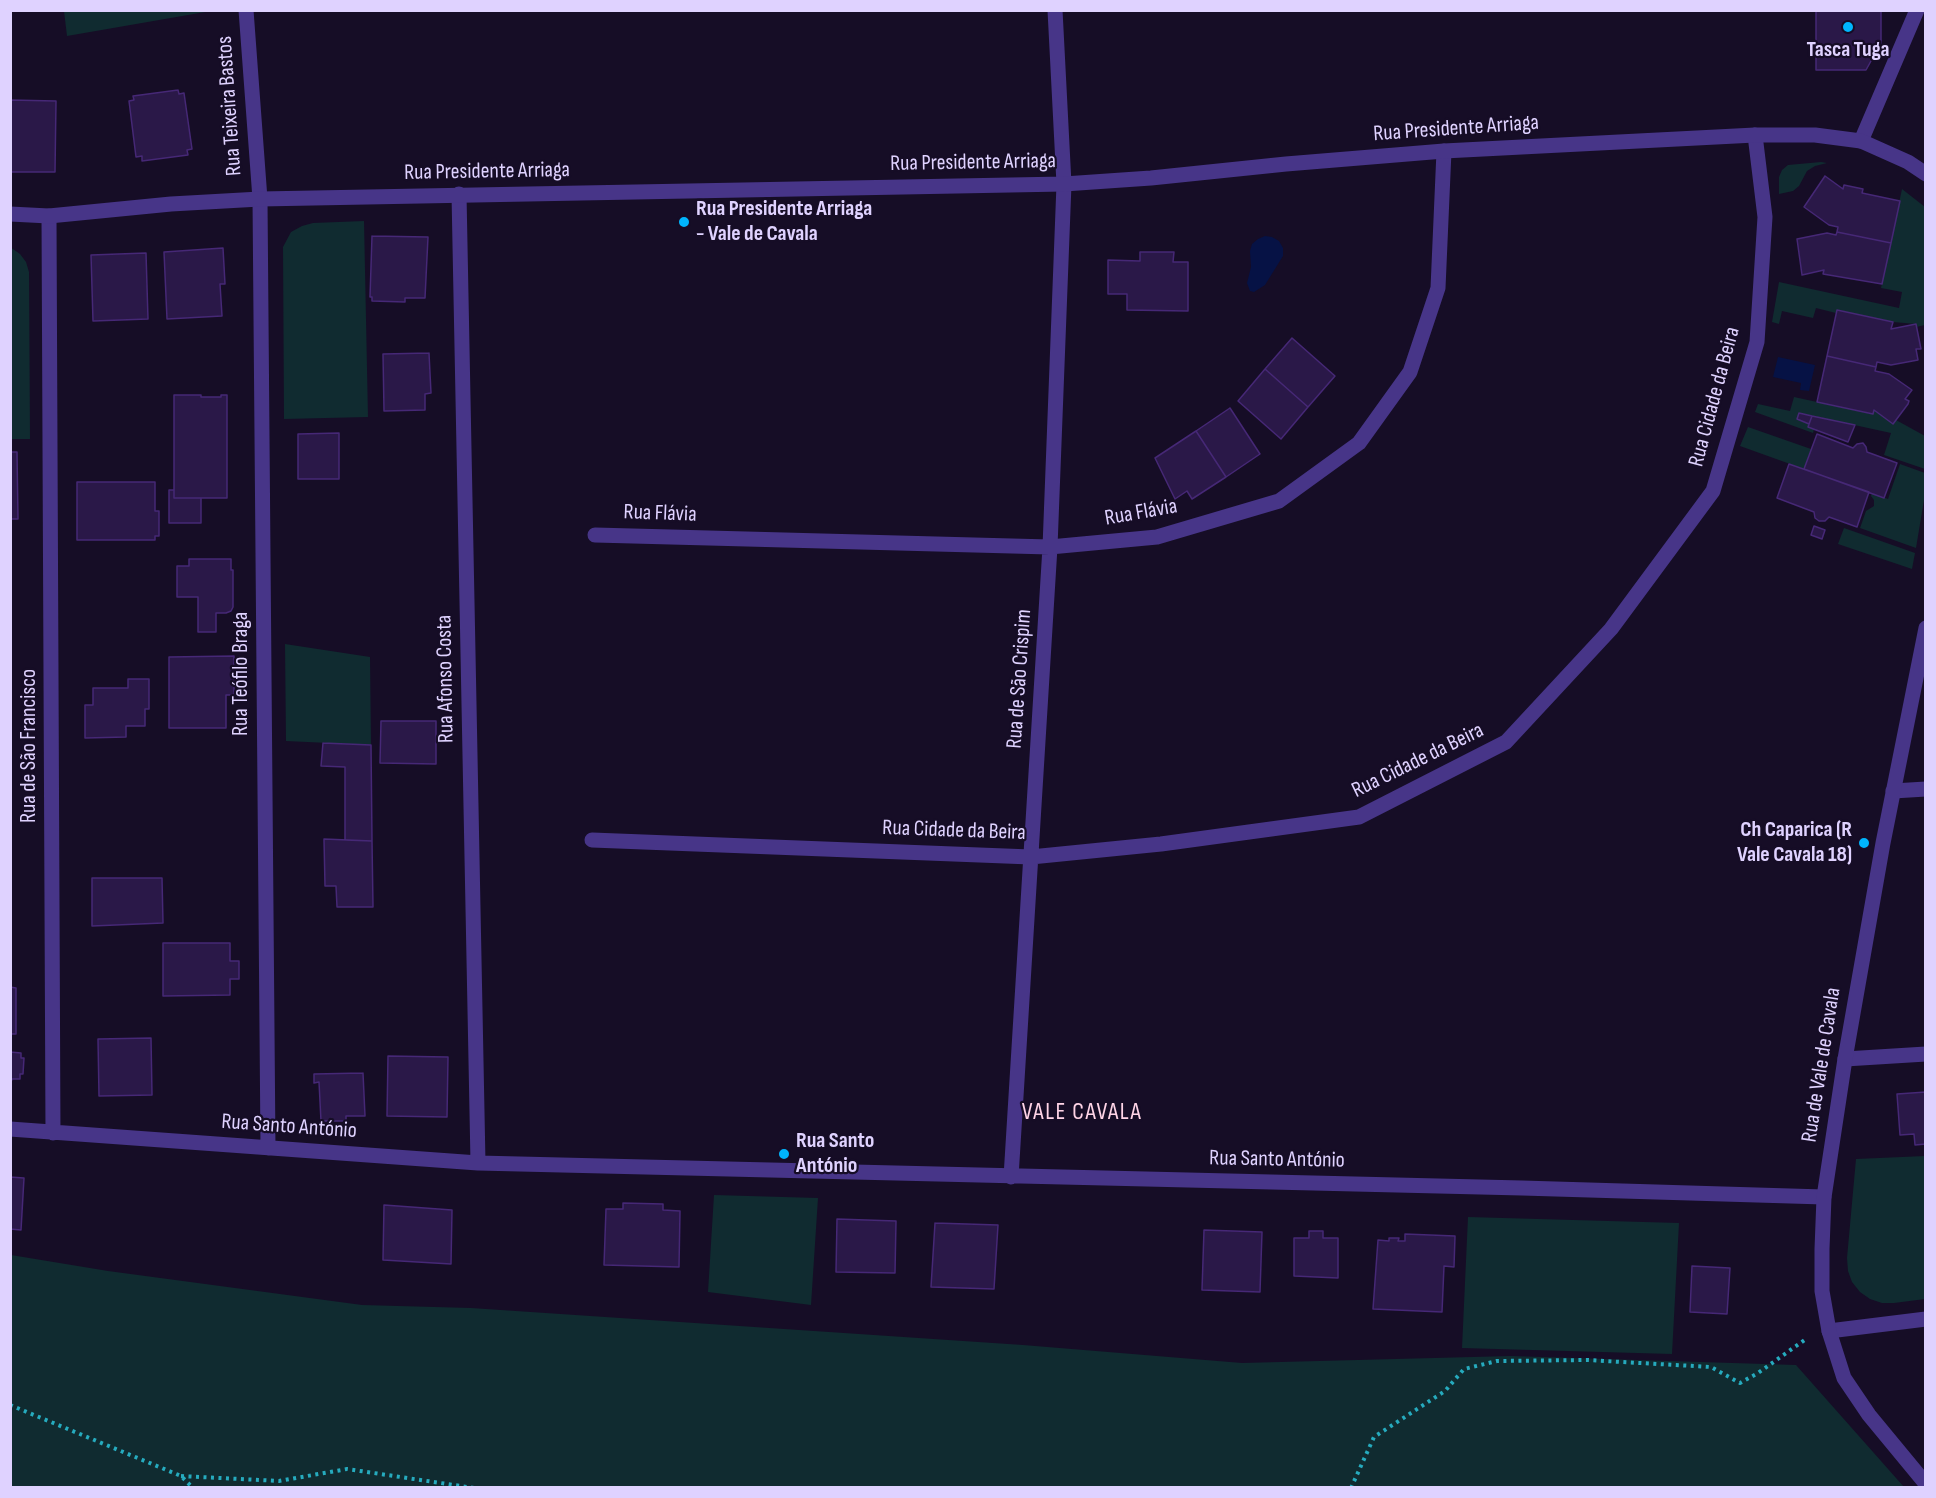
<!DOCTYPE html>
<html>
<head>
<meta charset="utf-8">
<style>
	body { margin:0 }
	#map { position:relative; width:1936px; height:1498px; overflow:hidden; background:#160d26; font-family:"Sofia Sans Condensed",sans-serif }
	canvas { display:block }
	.frame { position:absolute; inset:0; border:12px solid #dfd2ff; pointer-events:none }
</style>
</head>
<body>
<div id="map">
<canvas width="1936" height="1498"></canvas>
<div class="frame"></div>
</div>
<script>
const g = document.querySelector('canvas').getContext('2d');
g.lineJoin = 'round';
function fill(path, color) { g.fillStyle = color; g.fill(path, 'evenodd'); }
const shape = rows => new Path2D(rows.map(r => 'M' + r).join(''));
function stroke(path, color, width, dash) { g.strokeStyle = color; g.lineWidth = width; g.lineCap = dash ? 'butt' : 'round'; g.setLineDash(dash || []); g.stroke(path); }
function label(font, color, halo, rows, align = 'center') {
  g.font = font + ' "Sofia Sans Condensed",sans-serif'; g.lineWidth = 4.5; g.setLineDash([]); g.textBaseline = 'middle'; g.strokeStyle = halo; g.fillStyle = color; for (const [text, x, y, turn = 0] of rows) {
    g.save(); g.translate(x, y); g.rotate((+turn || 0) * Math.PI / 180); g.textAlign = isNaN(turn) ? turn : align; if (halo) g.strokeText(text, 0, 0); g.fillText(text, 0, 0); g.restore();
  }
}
fill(shape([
	[64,11,64,10,211,11,67,36],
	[1821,162,1827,163,1815,166,1807,171,1799,186,1793,191,1779,194,1779,177,1782,170,1788,165],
	[1902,189,1925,207,1925,325,1916,327,1916,324,1893,322,1837,310,1836,313,1816,308,1813,318,1782,311,1779,324,1772,322,1779,282,1899,308,1902,292,1881,288],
	[364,221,368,417,284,419,283,247,291,232,302,226,313,223],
	[10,247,20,254,26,262,29,272,30,439,11,439],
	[1794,397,1872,414,1874,410,1896,420,1925,436,1925,469,1884,455,1891,433,1799,413,1797,419,1809,424,1808,427,1814,429,1813,433,1755,412,1758,404,1790,411],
	[1748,427,1811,449,1804,469,1740,446],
	[1900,464,1925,473,1925,494,1916,548,1860,528,1866,511,1874,506,1874,500,1871,496,1872,493,1888,499],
	[1844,528,1915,553,1912,569,1838,544],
	[285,644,370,657,371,745,286,741],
	[1925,1156,1925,1299,1894,1303,1882,1303,1870,1299,1860,1292,1852,1282,1848,1271,1847,1258,1856,1159],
	[714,1195,818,1198,811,1305,708,1292],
	[1468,1217,1679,1223,1672,1354,1462,1348],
	[11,1255,108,1271,362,1305,471,1308,1023,1345,1242,1363,1511,1356,1796,1365,1904,1487,11,1487]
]), '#102b30');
fill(shape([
	[1265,236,1272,237,1279,241,1283,248,1283,256,1265,285,1254,292,1250,291,1247,283,1251,267,1250,251,1252,244,1258,239],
	[1778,357,1815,365,1809,391,1800,390,1801,383,1773,377]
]), '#061245');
const building = shape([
	[1816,10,1881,10,1881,43,1866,70,1816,70,1816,10],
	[178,90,179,94,184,93,192,149,187,150,188,155,142,161,142,156,136,157,129,101,134,100,133,96,178,90],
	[10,100,56,101,55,172,10,172,10,100],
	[1825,176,1843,189,1844,185,1863,189,1862,193,1900,201,1891,243,1837,232,1838,227,1829,225,1804,207,1825,176],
	[1837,232,1891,243,1882,284,1823,274,1824,270,1802,275,1797,239,1827,233,1836,235,1837,232],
	[372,236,428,237,425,298,405,298,405,302,372,301,372,297,370,297,372,236],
	[223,248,225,284,220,284,222,316,167,319,164,252,223,248],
	[1140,252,1174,252,1173,262,1188,262,1188,311,1127,310,1127,294,1108,294,1108,260,1140,261,1140,252],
	[146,253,148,319,93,321,91,255,146,253],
	[1837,310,1893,322,1891,329,1916,324,1921,349,1916,349,1918,360,1891,365,1877,362,1876,367,1827,356,1837,310],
	[1292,338,1335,376,1308,407,1265,369,1292,338],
	[429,353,431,393,425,394,425,410,384,411,383,354,429,353],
	[1827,356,1876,367,1875,371,1889,374,1912,390,1905,399,1909,401,1908,404,1893,424,1874,410,1873,414,1817,402,1827,356],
	[1265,369,1308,407,1281,439,1238,401,1265,369],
	[174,395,201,395,201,397,221,397,221,395,227,395,227,498,174,498,174,395],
	[1230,408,1260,454,1226,477,1196,431,1230,408],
	[1799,413,1812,416,1809,424,1797,419,1799,413],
	[1812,416,1855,425,1848,442,1808,427,1812,416],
	[1196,431,1226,477,1192,499,1187,491,1175,499,1155,458,1196,431],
	[339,433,339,479,298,479,298,434,339,433],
	[1817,434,1853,448,1857,444,1863,443,1866,447,1867,452,1897,463,1884,498,1804,469,1817,434],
	[10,452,17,452,18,519,10,519,10,452],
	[1789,464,1869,492,1857,527,1829,517,1825,521,1819,521,1815,518,1814,512,1777,498,1789,464],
	[77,482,155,482,155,511,159,511,159,536,155,536,155,540,77,540,77,482],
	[169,490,174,490,174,498,201,498,201,523,169,523,169,490],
	[1814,526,1825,530,1822,539,1811,535,1814,526],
	[189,559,231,559,231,570,233,570,233,607,231,611,226,613,216,613,216,632,198,632,198,597,177,597,177,566,189,566,189,559],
	[234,656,234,695,226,695,226,728,169,728,169,657,234,656],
	[128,679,149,679,149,709,145,709,145,726,126,726,126,737,85,738,85,705,93,705,93,688,128,688,128,679],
	[381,721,436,721,436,764,380,763,381,721],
	[323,743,371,745,372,841,345,840,345,767,321,766,323,743],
	[324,839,372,841,373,907,337,907,336,886,325,886,324,839],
	[92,878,162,878,163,923,92,926,92,878],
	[163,943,230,943,230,961,239,961,239,979,230,979,230,995,163,996,163,943],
	[10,987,16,988,16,1034,10,1034,10,987],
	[151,1038,152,1095,99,1096,98,1039,151,1038],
	[10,1052,21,1053,21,1058,24,1058,23,1074,20,1074,20,1079,12,1079,10,1085,10,1052],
	[388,1056,448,1057,447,1117,387,1116,388,1056],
	[363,1073,365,1116,346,1116,346,1121,321,1121,319,1082,314,1083,314,1074,363,1073],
	[1926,1092,1926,1144,1915,1145,1914,1134,1900,1135,1897,1094,1926,1092],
	[10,1177,24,1178,21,1230,10,1229,10,1177],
	[623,1203,663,1204,663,1210,680,1211,679,1267,604,1265,606,1209,623,1209,623,1203],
	[384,1205,452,1210,451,1264,383,1260,384,1205],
	[837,1219,896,1221,895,1273,836,1272,837,1219],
	[935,1223,998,1225,994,1289,931,1287,935,1223],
	[1204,1230,1262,1232,1260,1292,1202,1290,1204,1230],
	[1309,1231,1323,1231,1323,1238,1338,1238,1338,1278,1294,1276,1294,1238,1309,1238,1309,1231],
	[1405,1234,1455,1236,1454,1267,1444,1266,1442,1312,1373,1309,1378,1240,1389,1241,1389,1238,1399,1238,1398,1241,1405,1241,1405,1234],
	[1692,1266,1730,1268,1727,1314,1690,1312,1692,1266]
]);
fill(building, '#2a1848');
stroke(building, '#462876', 1.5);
stroke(shape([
	[10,1405,181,1476,193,1488],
	[181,1476,279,1481,347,1469,474,1488],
	[1351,1488,1374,1437,1445,1391,1464,1369,1497,1361,1587,1360,1711,1367,1740,1383,1758,1373,1806,1339]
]), '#26abbe', 4, [3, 4.5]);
stroke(shape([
	[246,10,260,199,268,1148],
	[1861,141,1917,10],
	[459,194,478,1163],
	[49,216,53,1133],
	[595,535,1050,547,1157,537,1279,501,1359,443,1410,372,1438,288,1444,151],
	[1893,791,1926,789],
	[592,840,1031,857,1161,844,1359,817,1506,742,1611,629,1713,491,1757,342,1765,217,1755,135],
	[1845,1059,1926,1054],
	[10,1129,478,1163,1522,1188,1824,1197],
	[1011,1177,1050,547,1064,184,1055,10],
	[1829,1331,1926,1319]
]), '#473588', 15);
stroke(shape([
	[10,214,49,216,171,204,260,199,1064,184,1151,178,1286,164,1444,151,1755,135,1815,135,1861,141,1908,162,1926,174],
	[1926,628,1883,843,1845,1059,1824,1197,1822,1249,1822,1291,1829,1331,1844,1378,1869,1415,1926,1484]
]), '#473588', 15);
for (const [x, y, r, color] of [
	[1848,27,6,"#00b5fd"],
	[684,222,6,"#00b5fd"],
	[1864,843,6,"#00b5fd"],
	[784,1154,6,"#00b5fd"]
]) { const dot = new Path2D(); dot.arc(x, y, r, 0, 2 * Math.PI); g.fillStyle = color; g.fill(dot); stroke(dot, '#160d26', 2); }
label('bold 22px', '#dfd2ff', '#160d26', [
	["Tasca Tuga",1848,50,"center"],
	["Rua Presidente Arriaga",696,209],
	["- Vale de Cavala",696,234],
	["Ch Caparica (R",1852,830,"right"],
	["Vale Cavala 18)",1852,855,"right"],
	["Rua Santo",796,1141],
	["António",796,1166]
], 'left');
label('22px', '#dfd2ff', '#160d26', [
	["Rua Teixeira Bastos",230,106,-94],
	["Rua Presidente Arriaga",1456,129,-4],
	["Rua Presidente Arriaga",973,163,-1],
	["Rua Presidente Arriaga",487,172,-1],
	["Rua Cidade da Beira",1715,397,-75],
	["Rua Flávia",1141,513,-10],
	["Rua Flávia",660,514,2],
	["Rua Teófilo Braga",241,674,-90],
	["Rua Afonso Costa",446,679,-91],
	["Rua de São Crispim",1020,679,-86],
	["Rua de São Francisco",29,746,-90],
	["Rua Cidade da Beira",1418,761,-26],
	["Rua Cidade da Beira",954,831,2],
	["Rua de Vale de Cavala",1822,1065,-81],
	["Rua Santo António",289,1127,4],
	["Rua Santo António",1277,1160,1]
]);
g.letterSpacing = '1.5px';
label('24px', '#ffd4e7', '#160d26', [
	["VALE CAVALA",1082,1113]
]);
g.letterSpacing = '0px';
</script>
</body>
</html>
